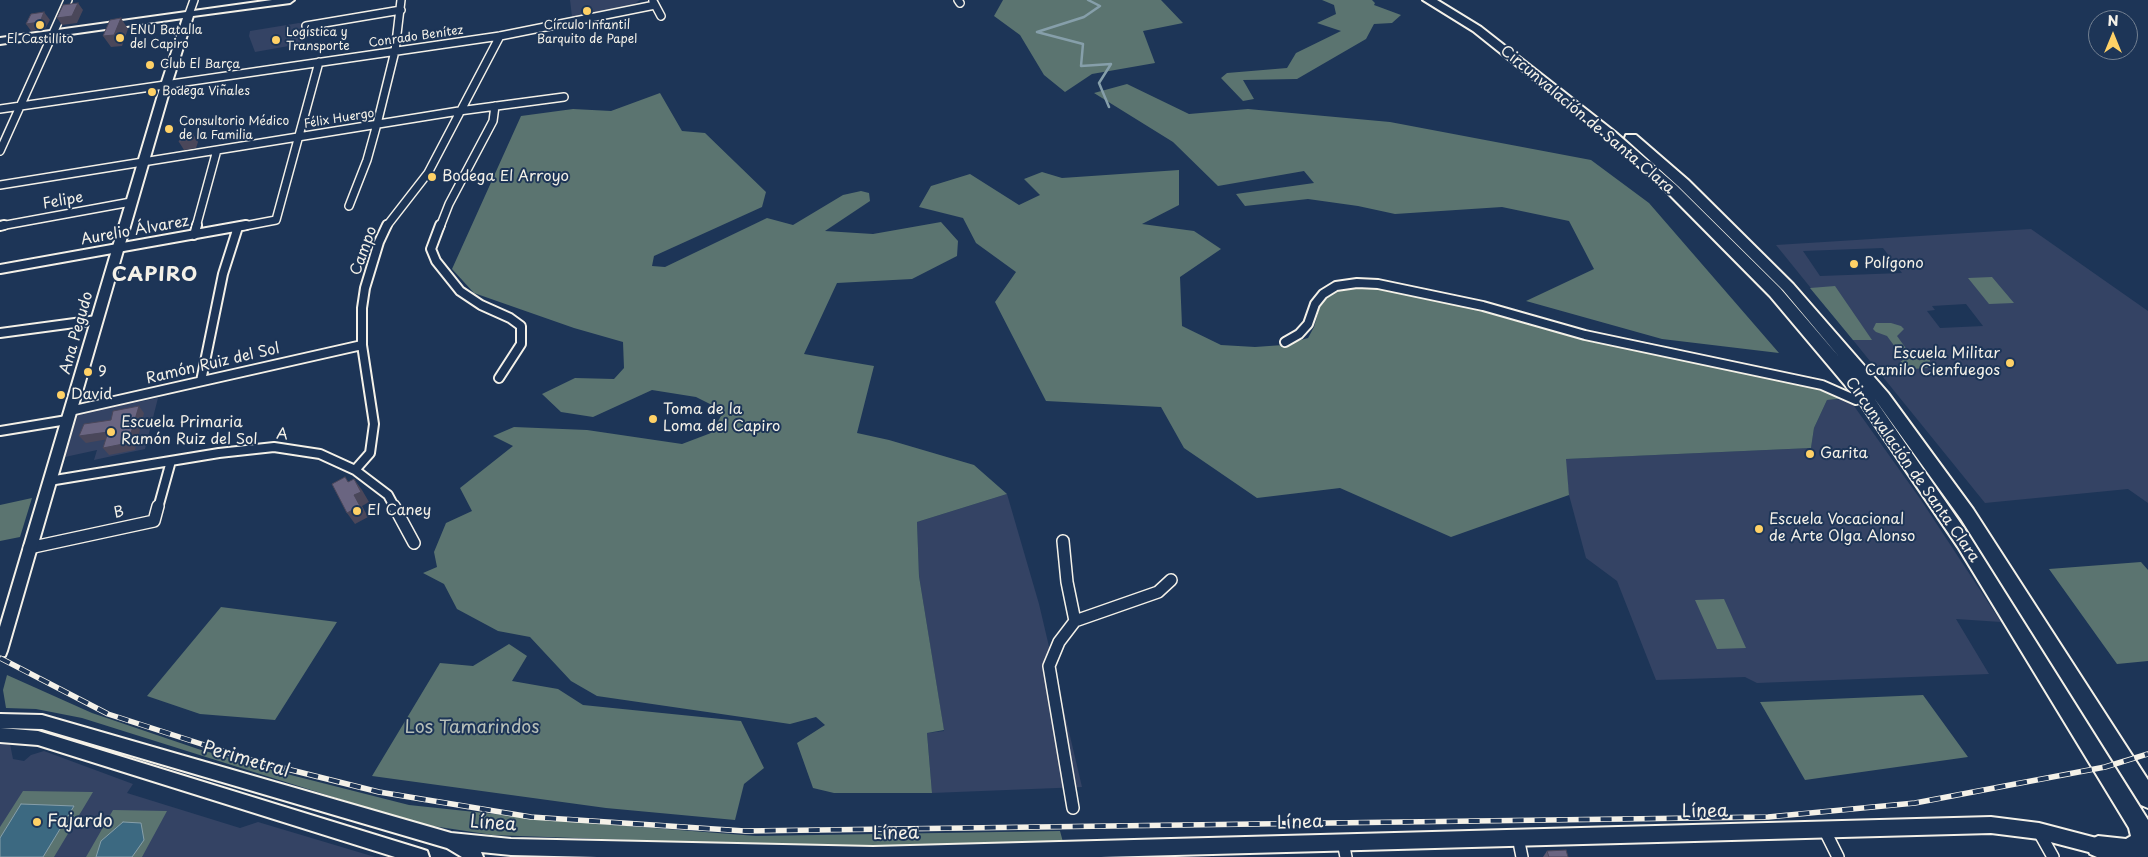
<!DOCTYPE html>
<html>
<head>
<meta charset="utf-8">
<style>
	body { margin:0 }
	#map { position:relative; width:2148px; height:857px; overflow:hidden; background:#1d3557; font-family:"Playpen Sans",sans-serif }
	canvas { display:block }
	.north { position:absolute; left:2088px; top:10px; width:50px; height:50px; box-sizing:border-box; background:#1d3557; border:1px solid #738091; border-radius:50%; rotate:0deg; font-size:14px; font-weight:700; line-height:20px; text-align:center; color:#f4f1e8 }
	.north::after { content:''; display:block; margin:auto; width:18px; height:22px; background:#ffd166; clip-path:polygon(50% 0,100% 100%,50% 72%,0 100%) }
</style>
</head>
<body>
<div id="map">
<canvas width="2148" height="857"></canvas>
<div class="north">N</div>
</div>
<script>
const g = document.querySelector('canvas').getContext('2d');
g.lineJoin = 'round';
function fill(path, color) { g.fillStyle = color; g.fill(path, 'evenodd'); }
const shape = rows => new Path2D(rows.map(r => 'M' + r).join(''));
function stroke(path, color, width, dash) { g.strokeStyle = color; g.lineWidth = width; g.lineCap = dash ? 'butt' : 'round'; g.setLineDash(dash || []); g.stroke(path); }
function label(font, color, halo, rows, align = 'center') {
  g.font = font + ' "Playpen Sans",sans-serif'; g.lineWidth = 4; g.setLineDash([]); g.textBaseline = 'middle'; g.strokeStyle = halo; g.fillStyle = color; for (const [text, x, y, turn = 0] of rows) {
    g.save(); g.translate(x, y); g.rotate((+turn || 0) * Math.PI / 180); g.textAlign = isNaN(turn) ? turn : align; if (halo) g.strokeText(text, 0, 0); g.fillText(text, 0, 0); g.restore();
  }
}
fill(shape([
	[570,0,640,0,634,4,572,17],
	[299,23,303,24,300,44,255,52,249,36,250,31],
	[2031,229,2148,311,2148,503,2128,489,1985,503,1776,245],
	[1883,248,1902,273,1820,276,1803,251],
	[1966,304,1983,326,1940,328,1927,311,1935,310,1932,306],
	[158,398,145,449,94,460,97,450,65,457,78,414],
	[1849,399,1921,500,2001,622,1956,619,1989,674,1757,683,1745,677,1656,680,1617,581,1586,558,1569,495,1565,459,1811,448,1814,428,1827,400],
	[1007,494,1039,604,1082,787,932,793,927,733,944,731,919,576,917,522],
	[0,744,10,744,13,759,24,761,31,755,44,751,133,784,127,793,240,828,258,822,375,857,0,857]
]), '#344364');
fill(shape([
	[1003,0,1161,0,1183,23,1143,31,1155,63,1092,74,1065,92,1044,75,1020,35,994,16],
	[1322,0,1372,0,1375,3,1374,5,1401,15,1392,23,1374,24,1366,39,1297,79,1243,80,1254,99,1243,101,1221,78,1227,73,1287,68,1296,53,1341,31,1317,23,1336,14,1334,5],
	[1127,84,1189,114,1248,109,1390,122,1591,160,1649,203,1779,353,1662,339,1526,301,1594,269,1569,221,1502,207,1395,214,1358,206,1308,199,1245,206,1236,194,1314,183,1304,171,1218,186,1173,142,1094,93],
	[660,93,682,131,705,133,766,192,762,207,654,256,652,266,665,267,767,218,793,225,843,195,861,191,869,193,870,201,825,231,873,234,941,222,958,241,957,256,912,279,837,283,804,354,874,366,857,433,889,440,974,465,1007,494,917,522,919,576,944,730,927,733,932,793,834,793,813,788,797,743,825,725,816,717,790,724,597,696,571,681,530,637,498,631,457,609,444,584,423,573,437,567,434,552,446,523,472,511,460,488,513,446,493,436,514,427,587,430,682,444,711,433,724,411,696,397,652,390,593,417,561,412,542,394,575,378,614,379,624,368,623,342,574,328,474,293,452,269,521,116,573,109,611,111],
	[1179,170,1179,205,1142,224,1194,231,1221,249,1180,277,1182,326,1221,345,1255,347,1283,345,1308,338,1314,327,1320,306,1327,295,1341,288,1358,287,1398,289,1826,389,1837,394,1838,399,1827,400,1814,428,1811,448,1566,459,1569,495,1451,537,1340,488,1257,498,1184,448,1161,407,1046,401,995,302,1016,272,976,243,963,218,919,207,931,186,970,174,1019,205,1040,195,1024,179,1042,172,1062,178],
	[1992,277,2014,303,1989,304,1968,278],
	[1835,286,1872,340,1853,340,1810,288],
	[1876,323,1891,323,1901,326,1904,329,1897,336,1910,354,1930,360,1929,366,1927,368,1912,369,1901,366,1898,364,1904,359,1887,336,1876,332,1873,329],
	[32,498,20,537,0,541,0,505],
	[2141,562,2148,570,2148,661,2117,664,2049,569],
	[1724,599,1746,648,1717,649,1695,600],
	[221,607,337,622,275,720,200,714,147,696],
	[509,644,527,656,512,681,558,689,583,705,741,721,764,768,744,784,735,820,606,808,372,776,440,663,473,666],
	[7,675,92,713,198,749,279,772,409,805,551,820,756,836,1060,831,1063,842,873,849,493,835,419,824,82,718,36,709,6,708,3,690],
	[1923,695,1968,757,1805,780,1760,702],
	[23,791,93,792,54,857,0,857,0,827],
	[113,810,167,811,142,857,86,857]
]), '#5b7470');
const water = shape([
	[21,804,74,806,43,857,0,857,0,838,21,804],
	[123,822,141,823,144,840,132,857,96,857,101,841,123,822]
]);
fill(water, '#3c6981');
stroke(water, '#869faa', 1);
stroke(shape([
	[1088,0,1100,6,1084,17,1037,32,1083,44,1081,66,1111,64,1099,83,1109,107]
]), '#869faa', 2.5);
const streetFar2 = shape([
	[958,0,960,3],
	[653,1,661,16],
	[189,14,194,0],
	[306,26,401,10],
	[0,109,500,36,655,5],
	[0,151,68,0],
	[0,185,459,111,564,97],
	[349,206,367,160,377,124,395,51,401,0],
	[0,226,131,202],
	[196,227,217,150],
	[239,227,276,220,319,62],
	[386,227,428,173,500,36],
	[440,227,449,204,493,121,495,106]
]);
const streetFar1 = shape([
	[440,225,431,249,436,261,460,291,481,305,510,318,521,326,521,344,499,378],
	[0,226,4,225],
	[194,235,197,225],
	[0,269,246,225],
	[0,333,97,320],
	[1285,342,1299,334,1308,324,1315,304,1323,294,1336,286,1357,283,1378,284,1483,306,1585,335,1822,385,1856,400],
	[201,381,223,274,238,227],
	[70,411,362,345],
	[0,431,67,420],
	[355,470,370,453,374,424,362,345,362,308,365,288,379,242,387,225],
	[49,481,219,453,274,447,320,454,355,470,388,495,395,508],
	[158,508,171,461]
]);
const street = shape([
	[394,506,414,543],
	[1063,541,1067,582,1075,621,1059,642,1049,666,1073,808],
	[29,548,154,521,158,506],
	[1075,621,1158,592,1171,580],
	[1824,829,1838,857],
	[2039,832,2053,857],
	[1518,837,1522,857],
	[1343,842,1346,857]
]);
const secondary = shape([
	[272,0,294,0,290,3,193,16,171,85,7,651,5,656,0,657,0,627,161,85,183,18,0,44,0,38,272,0],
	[0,714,42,715,451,833,511,839,873,847,1991,817,2039,823,2104,840,2110,842,2112,848,2110,854,2104,856,2039,839,1991,833,1101,857,597,857,511,855,481,852,483,857,462,857,447,848,42,729,1,728,38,731,421,849,427,851,429,857,395,857,38,745,0,742,0,714],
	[2123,845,2148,849,2148,857,2116,857,2115,853,2117,847,2123,845]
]);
const highway = shape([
	[1423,0,1437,0,1481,27,1615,132,1676,185,1780,288,1840,358,1783,290,1678,186,1625,138,1626,135,1636,135,1688,180,1793,284,1888,393,1973,509,2148,780,2148,808,2141,805,1961,519,1874,398,1970,537,2148,820,2148,849,2146,852,2136,857,2097,857,2090,854,2087,847,2090,840,2098,836,2126,839,2131,836,2129,828,1958,547,1860,403,1770,296,1666,191,1607,138,1473,31,1423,0]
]);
stroke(streetFar2, '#f4f1e8', 10);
stroke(streetFar1, '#f4f1e8', 12);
stroke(street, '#f4f1e8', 14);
stroke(secondary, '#f4f1e8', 4);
stroke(highway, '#f4f1e8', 4);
stroke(streetFar2, '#1d3557', 7);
stroke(streetFar1, '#1d3557', 8);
stroke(street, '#1d3557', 11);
fill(secondary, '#1d3557');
fill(highway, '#1d3557');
const rail = shape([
	[0,658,108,714,251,760,379,792,531,817,745,831,1768,817,1915,803,2105,767,2148,754]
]);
stroke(rail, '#f4f1e8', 5.5);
stroke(rail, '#1d3557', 4, [11]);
fill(shape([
	[1547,851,1568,857,1543,857]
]), '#5b576f');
fill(shape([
	[78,3,83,10,77,23,62,25,57,18],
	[44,12,50,20,45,29,31,31,26,24],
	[121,18,128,29,122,46,111,47,103,36],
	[193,134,198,142,196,148,184,150,179,142],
	[139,406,144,413,135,450,109,455,103,448],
	[108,432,114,438,86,443,79,436],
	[354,479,362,490,369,502,362,506,368,517,355,524,347,513,354,495]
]), '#4a475a');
const building = shape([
	[78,3,72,16,57,18,63,5,78,3],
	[44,12,40,22,26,24,31,14,44,12],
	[121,18,114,35,103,36,110,20,121,18],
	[193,134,191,140,179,142,181,136,193,134],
	[139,406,128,443,103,448,108,432,79,436,84,424,111,420,113,411,139,406],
	[345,477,348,482,354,479,361,492,354,495,360,506,347,513,332,484,345,477],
	[1566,850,1568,857,1549,857,1547,851,1566,850]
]);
fill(building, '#6a6581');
stroke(building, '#4a475a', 1);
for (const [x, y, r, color] of [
	[587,11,5,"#ffd166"],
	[40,25,5,"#ffd166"],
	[120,38,5,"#ffd166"],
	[276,40,5,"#ffd166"],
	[150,65,5,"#ffd166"],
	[152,92,5,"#ffd166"],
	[169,129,5,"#ffd166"],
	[432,177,5,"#ffd166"],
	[1854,264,5,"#ffd166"],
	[2010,363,5,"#ffd166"],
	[88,372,5,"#ffd166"],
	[61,395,5,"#ffd166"],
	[653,419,5,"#ffd166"],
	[111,432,5,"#ffd166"],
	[1810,454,5,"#ffd166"],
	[357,511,5,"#ffd166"],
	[1759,529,5,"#ffd166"],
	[37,822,5,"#ffd166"]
]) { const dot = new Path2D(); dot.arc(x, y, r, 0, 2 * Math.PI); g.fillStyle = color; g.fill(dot); stroke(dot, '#1d3557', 2); }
label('12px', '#f4f1e8', '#1d3557', [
	["Círculo Infantil",587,26,"center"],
	["Barquito de Papel",587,40,"center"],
	["ENU Batalla",130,31],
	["del Capiro",130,45],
	["Logística y",286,33],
	["Transporte",286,47],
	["El Castillito",40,40,"center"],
	["Club El Barça",160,65],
	["Bodega Viñales",162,92],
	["Consultorio Médico",179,122],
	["de la Familia",179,136]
], 'left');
label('12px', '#f4f1e8', '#1d3557', [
	["Conrado Benítez",416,37,-8],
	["Félix Huergo",339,119,-9]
]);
label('15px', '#f4f1e8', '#1d3557', [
	["Circunvalación de Santa Clara",1587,120,40],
	["Felipe",63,201,-10],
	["Aurelio Álvarez",135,231,-10],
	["Campo",364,251,-70],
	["Ana Pegudo",77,333,-74],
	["Ramón Ruiz del Sol",213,364,-13],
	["A",282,435,5],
	["Circunvalación de Santa Clara",1912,470,55],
	["B",119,513,-12]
]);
label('15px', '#f4f1e8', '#1d3557', [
	["Bodega El Arroyo",442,177],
	["Polígono",1864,264],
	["Escuela Militar",2000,354,"right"],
	["Camilo Cienfuegos",2000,371,"right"],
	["9",98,372],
	["David",71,395],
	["Toma de la",663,410],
	["Loma del Capiro",663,427],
	["Escuela Primaria",121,423],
	["Ramón Ruiz del Sol",121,440],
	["Garita",1820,454],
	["El Caney",367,511],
	["Escuela Vocacional",1769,520],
	["de Arte Olga Alonso",1769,537]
], 'left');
label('18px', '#b7bfb8', '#1d3557', [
	["Los Tamarindos",472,728]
]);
label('18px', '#f4f1e8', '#1d3557', [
	["Perimetral",246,760,16],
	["Línea",1705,812,-1],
	["Línea",1300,823,-2],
	["Línea",493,824,4],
	["Línea",896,834,-1]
]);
label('18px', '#f4f1e8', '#1d3557', [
	["Fajardo",47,822]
], 'left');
g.letterSpacing = '1px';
label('bold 20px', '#f4f1e8', '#1d3557', [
	["CAPIRO",155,275]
]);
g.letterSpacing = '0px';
</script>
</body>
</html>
